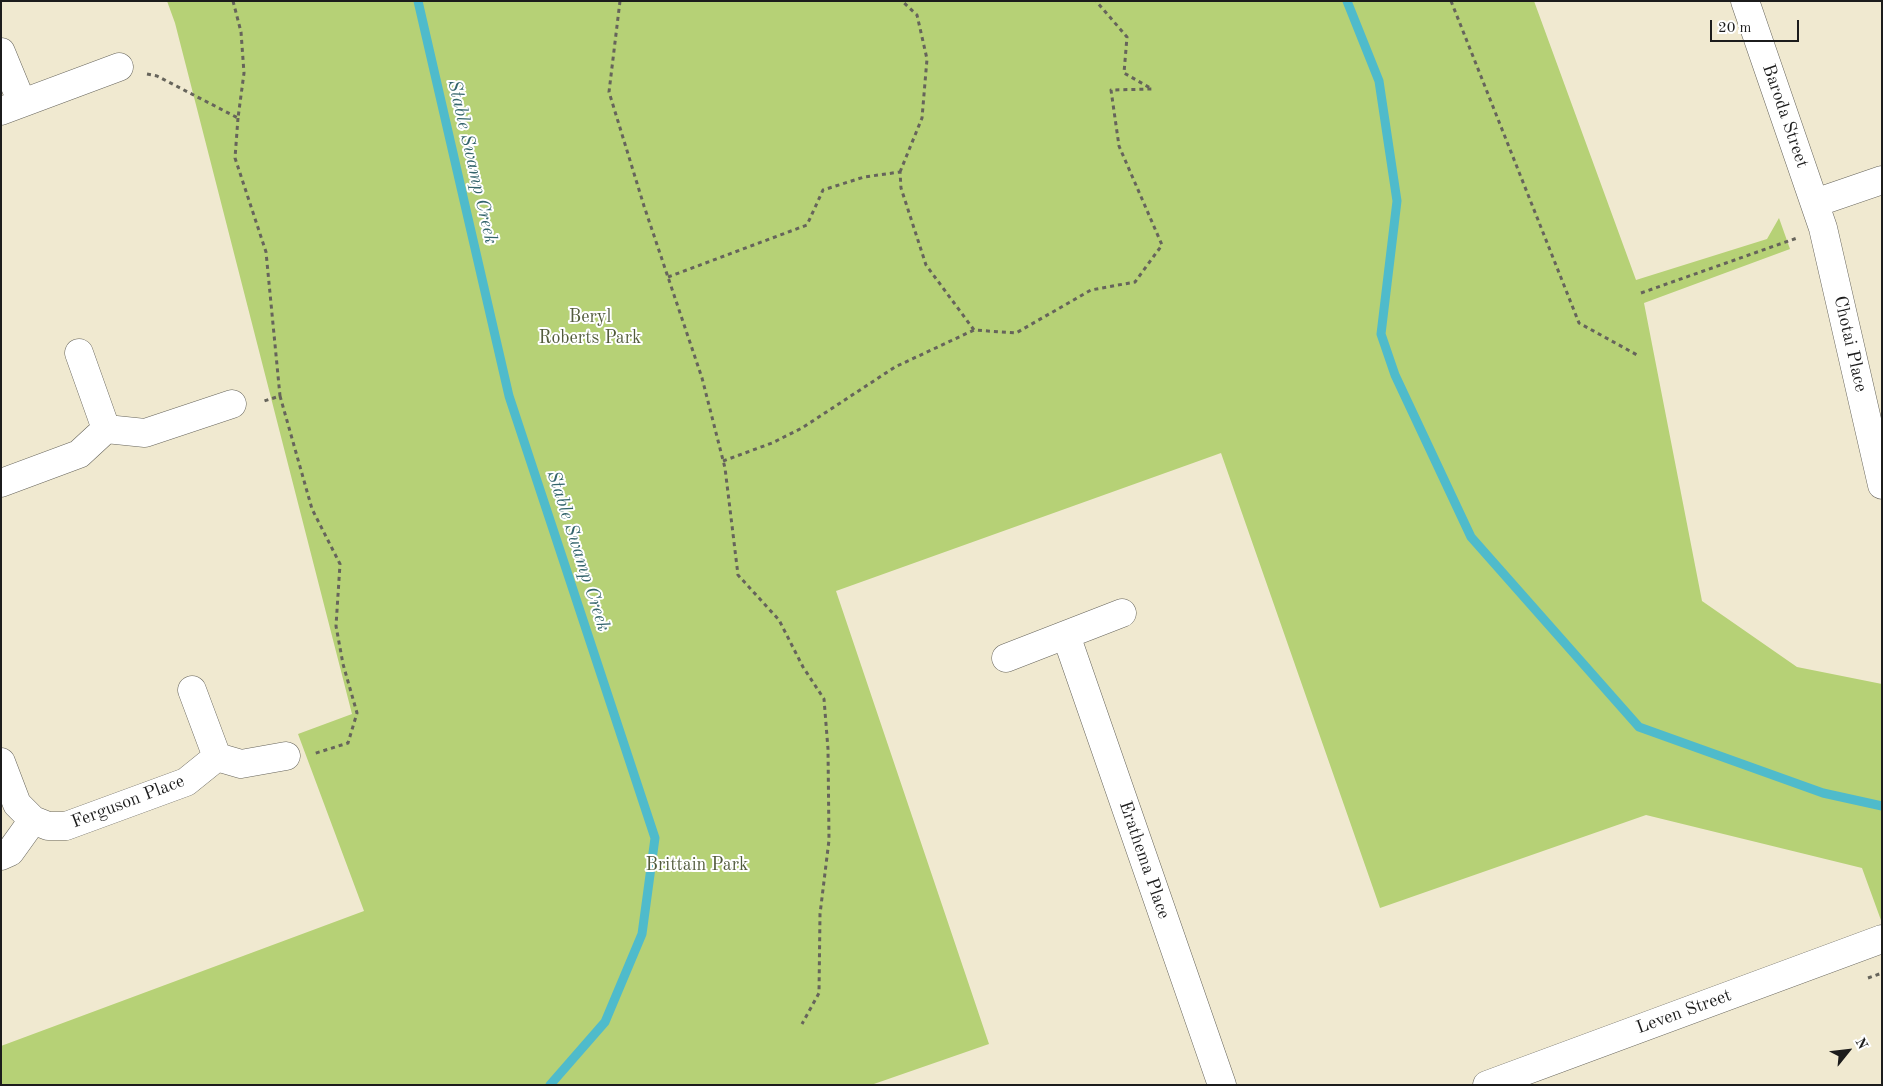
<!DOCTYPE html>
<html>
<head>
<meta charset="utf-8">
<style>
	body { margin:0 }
	#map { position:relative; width:1883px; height:1086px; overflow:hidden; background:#f0e9d0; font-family:"Old Standard TT",serif }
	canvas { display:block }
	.frame { position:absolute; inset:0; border:2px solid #1c1c1c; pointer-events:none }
	.north { position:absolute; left:1823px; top:1026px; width:50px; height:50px; -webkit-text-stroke:4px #fff; paint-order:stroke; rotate:61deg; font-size:14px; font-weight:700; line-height:20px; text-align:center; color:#1c1c1c }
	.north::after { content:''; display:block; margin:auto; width:18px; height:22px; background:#1c1c1c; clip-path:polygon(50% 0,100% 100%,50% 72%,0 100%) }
	.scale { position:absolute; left:1710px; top:20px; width:89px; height:22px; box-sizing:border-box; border:2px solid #1c1c1c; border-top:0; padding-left:6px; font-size:15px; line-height:18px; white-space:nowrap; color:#1c1c1c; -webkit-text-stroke:4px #fff; paint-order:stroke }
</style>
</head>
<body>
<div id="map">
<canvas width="1883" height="1086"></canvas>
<div class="frame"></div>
<div class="north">N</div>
<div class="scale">20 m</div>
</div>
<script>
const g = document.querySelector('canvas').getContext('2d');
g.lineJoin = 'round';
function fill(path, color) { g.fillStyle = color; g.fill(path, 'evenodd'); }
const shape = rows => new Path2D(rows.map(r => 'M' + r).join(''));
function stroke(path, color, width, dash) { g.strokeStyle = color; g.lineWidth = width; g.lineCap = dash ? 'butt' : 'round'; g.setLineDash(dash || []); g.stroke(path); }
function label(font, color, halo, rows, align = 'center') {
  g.font = font + ' "Old Standard TT",serif'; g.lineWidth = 4; g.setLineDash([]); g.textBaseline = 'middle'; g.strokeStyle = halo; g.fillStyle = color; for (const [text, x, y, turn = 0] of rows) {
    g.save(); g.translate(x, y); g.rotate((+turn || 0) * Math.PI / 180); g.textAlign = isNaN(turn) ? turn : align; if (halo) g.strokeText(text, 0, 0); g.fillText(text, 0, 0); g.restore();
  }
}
fill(shape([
	[167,1,1534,1,1636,280,1767,239,1779,218,1790,249,1644,303,1702,601,1797,667,1882,684,1882,923,1862,868,1646,815,1380,908,1221,453,836,591,989,1044,871,1085,1,1085,1,1046,364,911,298,734,352,714,195,101,175,23]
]), '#b6d176');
stroke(shape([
	[418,1,509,396,655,838,642,934,605,1022,550,1085],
	[1347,1,1379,81,1397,201,1381,334,1395,375,1471,537,1639,727,1823,793,1882,806]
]), '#4fbbcb', 9);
const minor = shape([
	[1745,1,1823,228,1882,485],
	[1,52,22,103],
	[1,111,119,67],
	[1815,203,1882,180],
	[79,353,106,429],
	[1,483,79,454,106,429,145,433,232,404],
	[1066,635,1222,1085],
	[1006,658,1122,613],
	[217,757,241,764,286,756],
	[1,762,17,804,33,820,48,826,66,826,186,782,217,757,192,690],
	[1,856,10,852,33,820],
	[1487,1085,1882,939]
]);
stroke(minor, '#66645b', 29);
stroke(shape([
	[620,1,609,92,644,206,702,378,725,468,738,575,779,620,803,667,824,699,828,749,829,840,820,914,819,993,802,1024],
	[1451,1,1579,323,1639,356],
	[147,74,157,76,238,118,244,73,241,32,233,1],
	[238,118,235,158,266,252,280,396,261,402],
	[900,172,922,118,927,59,917,15,902,1],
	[668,277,807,225,823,190,864,177,900,172,901,188,926,265,974,330,1016,333,1091,290,1135,282,1162,245,1119,146,1111,90,1152,89,1124,73,1127,37,1096,1],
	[1641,293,1797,238],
	[280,396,312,509,340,564,336,626,343,664,357,713,348,743,313,754],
	[723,461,772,443,802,428,895,367,974,330],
	[1868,978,1882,973]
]), '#66645b', 3, [4, 4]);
stroke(minor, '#fff', 28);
label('18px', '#1c1c1c', '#fff', [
	["Baroda Street",1785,116,71],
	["Chotai Place",1850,344,77],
	["Ferguson Place",128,802,-21],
	["Erathema Place",1144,860,71],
	["Leven Street",1684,1012,-20]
]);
label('18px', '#525b3c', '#fff', [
	["Beryl",590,317],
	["Roberts Park",590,338],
	["Brittain Park",697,865]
]);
label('italic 19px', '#33646b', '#fff', [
	["Stable Swamp Creek",472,162,77],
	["Stable Swamp Creek",578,551,72]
]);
</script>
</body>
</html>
